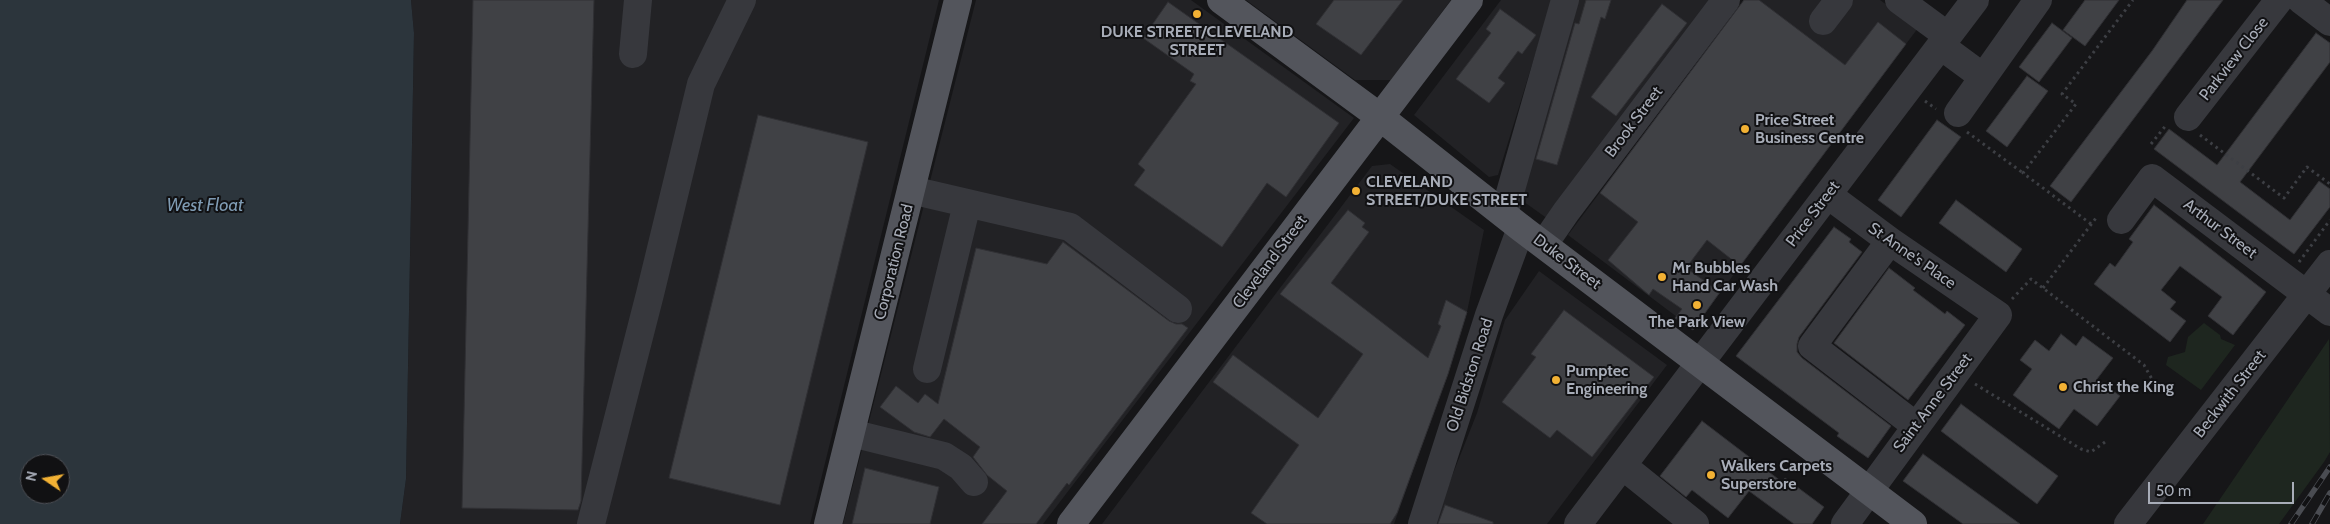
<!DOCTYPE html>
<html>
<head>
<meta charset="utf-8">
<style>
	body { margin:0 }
	#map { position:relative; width:2330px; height:524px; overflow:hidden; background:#161618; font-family:Cabin,sans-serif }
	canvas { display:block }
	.north { position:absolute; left:20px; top:454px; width:50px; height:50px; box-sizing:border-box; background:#111113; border:1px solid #4d4f55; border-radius:50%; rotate:282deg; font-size:14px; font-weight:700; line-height:20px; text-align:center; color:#a8adb8 }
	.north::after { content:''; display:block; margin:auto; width:18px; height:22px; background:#f2b134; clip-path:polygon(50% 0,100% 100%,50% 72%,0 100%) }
	.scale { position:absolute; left:2148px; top:482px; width:146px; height:22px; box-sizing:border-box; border:2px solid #a8adb8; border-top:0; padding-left:6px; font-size:15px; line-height:18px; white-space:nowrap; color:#a8adb8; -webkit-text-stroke:4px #111113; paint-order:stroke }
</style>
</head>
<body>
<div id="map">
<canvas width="2330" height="524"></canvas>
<div class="north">N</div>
<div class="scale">50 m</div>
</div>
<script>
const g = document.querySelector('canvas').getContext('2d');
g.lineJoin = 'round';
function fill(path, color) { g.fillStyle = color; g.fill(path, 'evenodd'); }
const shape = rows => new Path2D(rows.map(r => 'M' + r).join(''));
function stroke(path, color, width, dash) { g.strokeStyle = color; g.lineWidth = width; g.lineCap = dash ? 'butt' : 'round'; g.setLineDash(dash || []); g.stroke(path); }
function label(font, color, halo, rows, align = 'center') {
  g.font = font + ' Cabin,sans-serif'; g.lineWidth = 4; g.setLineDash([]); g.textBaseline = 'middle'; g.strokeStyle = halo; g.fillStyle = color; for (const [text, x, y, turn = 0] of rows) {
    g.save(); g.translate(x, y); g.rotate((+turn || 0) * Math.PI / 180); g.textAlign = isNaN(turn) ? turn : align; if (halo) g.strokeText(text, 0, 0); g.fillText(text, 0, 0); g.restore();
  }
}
fill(shape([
	[411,0,939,0,810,524,400,524,406,479,414,33],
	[976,0,1191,0,1354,118,1043,524,843,524],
	[1246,0,1451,0,1391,80,1355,80],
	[1501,0,1552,0,1498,175,1489,177,1414,115],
	[1579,0,1710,0,1548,219,1520,199],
	[1744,0,1880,0,1918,28,1693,329,1568,235],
	[1390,164,1484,230,1467,312,1448,373,1394,524,1102,524,1372,166],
	[1539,271,1667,365,1547,524,1433,524,1477,413,1505,320]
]), '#222225');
fill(shape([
	[2204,323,2220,335,2221,339,2235,345,2201,390,2166,365,2168,357,2185,352,2188,337],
	[2329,339,2330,452,2324,462,2279,524,2203,524]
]), '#1e261f');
fill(shape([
	[0,0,411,0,414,33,406,479,400,524,0,524],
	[30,464,60,464,60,494,30,494]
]), '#2c353c');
const building = shape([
	[473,0,594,0,581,501,578,510,462,508,473,0],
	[1334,0,1403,0,1361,55,1316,24,1334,0],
	[1586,0,1611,0,1605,19,1601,17,1557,165,1536,159,1575,23,1579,24,1586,0],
	[1744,0,1759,0,1845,65,1878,22,1906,44,1740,266,1707,240,1686,268,1720,292,1693,330,1675,318,1682,309,1653,289,1649,295,1608,260,1638,222,1600,193,1744,0],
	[2085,0,2119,0,2085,46,2063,30,2085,0],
	[2187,0,2223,0,2071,202,2050,186,2152,51,2187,0],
	[1168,2,1339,123,1286,197,1267,183,1222,247,1134,185,1145,170,1138,164,1196,84,1190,81,1194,74,1143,38,1168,2],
	[1662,4,1687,23,1616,116,1591,97,1662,4],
	[1500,9,1536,35,1522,54,1518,51,1498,78,1505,83,1489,103,1456,79,1491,33,1486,29,1500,9],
	[2052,23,2072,38,2039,82,2019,67,2052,23],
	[2316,33,2330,43,2330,62,2240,182,2290,220,2319,181,2330,189,2330,207,2294,254,2154,149,2169,129,2217,165,2316,33],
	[2027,76,2048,91,2007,147,1986,131,2027,76],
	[758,115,868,142,780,505,669,478,758,115],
	[1937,120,1961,137,1901,217,1878,200,1937,120],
	[1956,200,2022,249,2006,272,1939,223,1956,200],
	[2154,205,2266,292,2233,335,2208,316,2222,297,2180,266,2161,290,2176,302,2170,309,2186,321,2170,342,2094,284,2110,263,2115,267,2133,242,2129,239,2154,205],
	[1348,210,1365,223,1362,227,1369,232,1331,283,1428,358,1441,326,1438,324,1446,300,1467,312,1448,374,1397,513,1390,524,1267,524,1251,513,1299,445,1213,382,1233,355,1318,418,1363,354,1280,294,1348,210],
	[1834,227,1851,239,1849,242,1862,252,1799,337,1797,344,1797,352,1802,358,1891,426,1868,458,1837,436,1839,433,1736,356,1834,227],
	[1063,242,1169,321,1176,324,1182,324,1188,328,1069,485,1067,483,1036,524,982,524,1007,491,987,475,973,457,980,447,944,419,930,437,914,432,880,407,896,386,918,403,925,394,938,404,976,248,1047,264,1063,242],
	[1889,268,1915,288,1913,290,1945,314,1947,311,1965,325,1908,400,1834,343,1889,268],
	[1564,310,1654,377,1592,457,1557,430,1550,438,1502,402,1536,357,1531,354,1564,310],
	[2061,334,2076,346,2083,336,2113,358,2097,379,2120,396,2097,426,2074,409,2059,429,2013,395,2032,369,2020,360,2035,340,2049,351,2061,334],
	[1961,404,2058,476,2037,504,1941,431,1961,404],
	[1702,421,1782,482,1785,478,1824,507,1812,524,1794,524,1749,491,1728,518,1692,490,1686,497,1660,476,1702,421],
	[1923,454,2020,524,1963,524,1903,481,1923,454],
	[865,468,939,487,930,524,852,524,865,468],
	[1445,505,1493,522,1493,524,1438,524,1445,505]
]);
fill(building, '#404145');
stroke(building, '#303034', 1);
stroke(shape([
	[1925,101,1936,109],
	[1967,132,2023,173],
	[2200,135,2284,198,2307,167,2330,184],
	[2151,144,2167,124],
	[2091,224,2023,173,2076,104,2062,94,2133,0],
	[2299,262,2330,220],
	[2043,288,2096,218,2098,219],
	[2012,299,2031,279,2144,365,2153,381],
	[1975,384,2081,449,2091,452,2105,442]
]), '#3d3f44', 3, [2.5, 4]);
stroke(shape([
	[1899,0,1948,36],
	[2301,0,2330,22],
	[1823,21,1839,0],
	[1941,46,1983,77],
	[633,54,638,0],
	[1958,113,2038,0],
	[2188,117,2279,0],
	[911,190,1070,227,1178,309],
	[1828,195,1890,241,1998,315,1845,524],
	[1504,214,1565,0],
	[2121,220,2152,178,2330,312],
	[1890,241,1812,346,1916,426],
	[1544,244,1566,212,1726,0],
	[927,369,967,204],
	[851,433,944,456,961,467,974,482],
	[1623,466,1695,524],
	[591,524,650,294,701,84,742,0],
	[1422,524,1489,315,1521,228],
	[1578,524,1975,0],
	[2128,524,2330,264]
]), '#37383d', 28);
stroke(shape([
	[1221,0,1380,117,1521,228,1913,524],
	[828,524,958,0],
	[1071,524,1469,0]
]), '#53555c', 28);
const rail = shape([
	[2291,524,2330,467],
	[2312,524,2330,493]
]);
stroke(rail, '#4a4c52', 5.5);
stroke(rail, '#111113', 4, [11]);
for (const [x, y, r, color] of [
	[1197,14,5,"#f2b134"],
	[1745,129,5,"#f2b134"],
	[1356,191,5,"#f2b134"],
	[1662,277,5,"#f2b134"],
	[1697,305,5,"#f2b134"],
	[1556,380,5,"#f2b134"],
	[2063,387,5,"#f2b134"],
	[1711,475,5,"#f2b134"]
]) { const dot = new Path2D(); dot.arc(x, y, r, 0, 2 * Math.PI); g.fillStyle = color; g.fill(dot); stroke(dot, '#111113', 2); }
label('bold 16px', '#a8adb8', '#111113', [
	["DUKE STREET/CLEVELAND",1197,32,"center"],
	["STREET",1197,50,"center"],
	["Price Street",1755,120],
	["Business Centre",1755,138],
	["CLEVELAND",1366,182],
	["STREET/DUKE STREET",1366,200],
	["Mr Bubbles",1672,268],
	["Hand Car Wash",1672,286],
	["The Park View",1697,322,"center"],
	["Pumptec",1566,371],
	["Engineering",1566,389],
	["Christ the King",2073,387],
	["Walkers Carpets",1721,466],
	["Superstore",1721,484]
], 'left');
label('16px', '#a8adb8', '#111113', [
	["Parkview Close",2234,59,-52],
	["Brook Street",1634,122,-53],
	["Price Street",1813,214,-53],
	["Arthur Street",2220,229,37],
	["St Anne's Place",1912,256,35],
	["Corporation Road",894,262,-76],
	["Cleveland Street",1270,262,-53],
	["Duke Street",1567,262,37],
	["Old Bidston Road",1470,375,-72],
	["Beckwith Street",2230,394,-52],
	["Saint Anne Street",1933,403,-53]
]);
label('italic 18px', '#7f9bb3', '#111113', [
	["West Float",205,206]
]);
</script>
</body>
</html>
